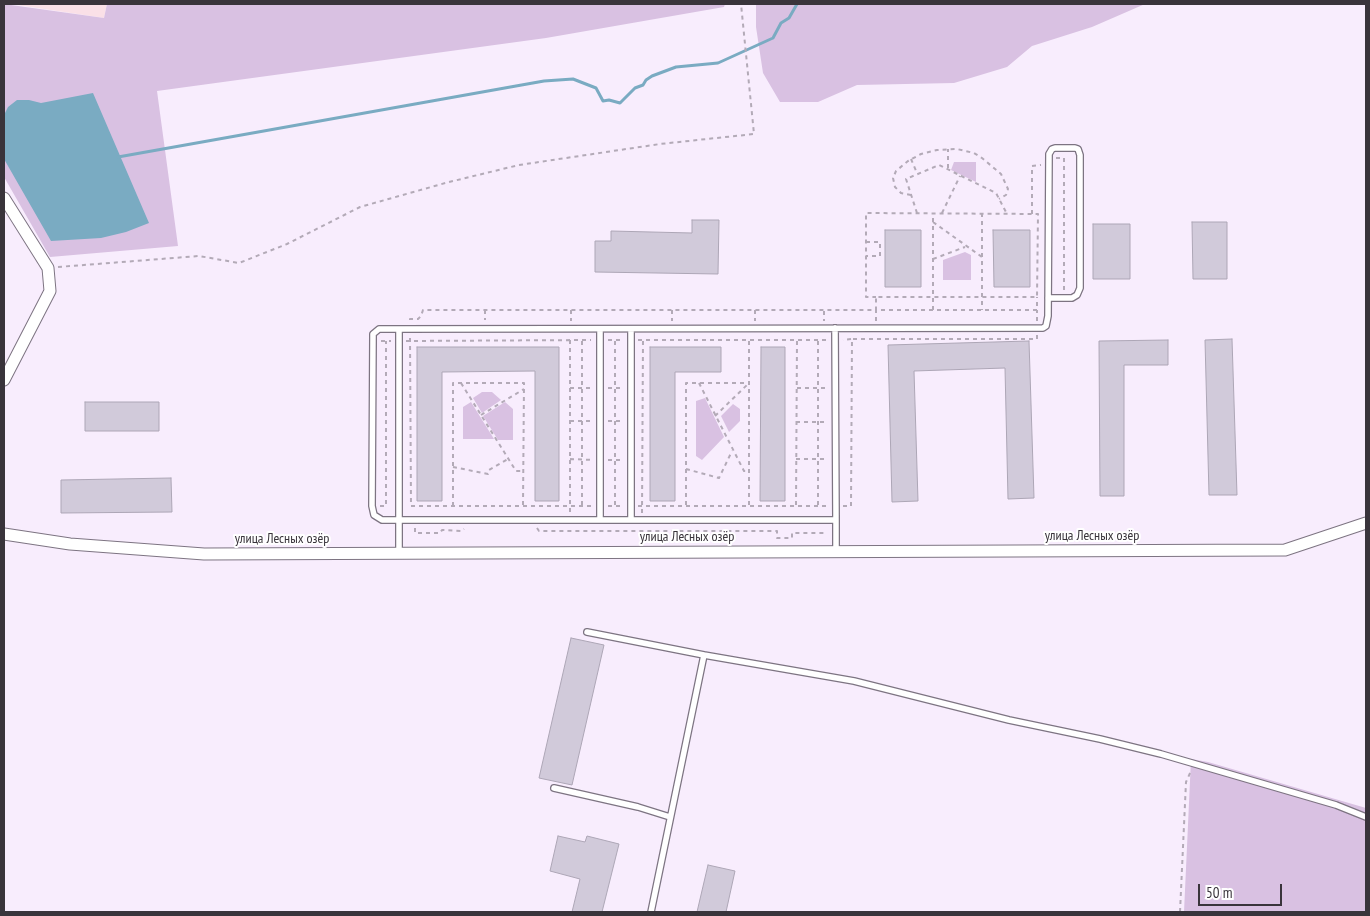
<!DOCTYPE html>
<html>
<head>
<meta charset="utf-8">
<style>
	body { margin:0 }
	#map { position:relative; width:1370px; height:916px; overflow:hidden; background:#f8edfd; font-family:"PT Sans Narrow",sans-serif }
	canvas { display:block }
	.frame { position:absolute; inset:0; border:5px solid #39343b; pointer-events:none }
	.scale { position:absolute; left:1198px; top:884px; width:84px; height:22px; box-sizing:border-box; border:2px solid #39343b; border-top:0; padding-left:6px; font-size:15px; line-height:18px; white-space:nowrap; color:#39343b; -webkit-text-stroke:4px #fff; paint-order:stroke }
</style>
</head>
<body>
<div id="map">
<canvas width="1370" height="916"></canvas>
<div class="frame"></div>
<div class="scale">50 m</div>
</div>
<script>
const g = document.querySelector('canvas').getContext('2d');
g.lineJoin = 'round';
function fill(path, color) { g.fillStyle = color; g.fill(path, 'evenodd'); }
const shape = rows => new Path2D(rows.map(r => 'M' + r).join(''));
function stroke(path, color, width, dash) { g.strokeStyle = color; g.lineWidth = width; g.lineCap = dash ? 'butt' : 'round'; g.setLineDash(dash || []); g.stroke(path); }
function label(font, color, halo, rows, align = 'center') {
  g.font = font + ' "PT Sans Narrow",sans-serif'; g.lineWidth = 4; g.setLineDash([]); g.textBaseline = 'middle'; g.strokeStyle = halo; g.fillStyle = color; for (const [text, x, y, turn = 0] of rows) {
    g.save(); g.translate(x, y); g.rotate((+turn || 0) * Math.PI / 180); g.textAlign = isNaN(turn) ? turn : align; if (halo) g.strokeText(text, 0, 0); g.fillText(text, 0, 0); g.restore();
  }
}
fill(shape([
	[11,4,107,4,104,18]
]), '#fae0e7');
fill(shape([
	[4,4,104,18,107,4,725,4,724,7,546,38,157,91,178,246,50,257,4,177],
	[756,4,1145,4,1092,27,1032,46,1007,67,954,83,857,85,818,102,780,102,763,73,756,27],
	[954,162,976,162,976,182,951,170],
	[965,252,971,255,971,280,943,280,943,260],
	[482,392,492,392,501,400,482,413,473,398],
	[705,398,724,437,702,460,696,456,696,401],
	[471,402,494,439,463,439,463,407],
	[505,402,513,409,513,440,498,440,483,416],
	[733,404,740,409,740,421,729,432,721,416],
	[1191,759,1208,762,1366,808,1366,912,1184,912]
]), '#d9c1e2');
fill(shape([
	[93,93,149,223,126,232,101,238,51,241,4,159,4,115,8,107,17,100,29,100,41,103]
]), '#7aabc2');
stroke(shape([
	[118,157,544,81,573,79,596,88,603,101,609,100,620,103,635,88,643,85,646,80,652,76,676,67,718,63,773,38,781,23,789,18,797,4]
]), '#7aabc2', 3);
const building = shape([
	[692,220,719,220,718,274,595,272,595,241,611,241,611,231,692,233,692,220],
	[1192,222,1227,222,1227,279,1193,279,1192,222],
	[1093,224,1130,224,1130,279,1093,279,1093,224],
	[885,230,921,230,921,287,885,287,885,230],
	[993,230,1030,230,1030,287,994,287,993,230],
	[1232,339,1237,495,1209,495,1205,340,1232,339],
	[1168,340,1168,365,1124,365,1124,496,1100,496,1099,341,1168,340],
	[1029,341,1034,498,1008,499,1005,368,914,371,918,501,892,502,888,345,1029,341],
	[417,347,559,347,559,501,535,501,535,371,442,372,442,501,417,501,417,347],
	[650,347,721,347,721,372,675,372,675,501,650,501,650,347],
	[761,347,785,347,785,501,760,501,761,347],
	[85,402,159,402,159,431,85,431,85,402],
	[171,478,172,512,61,513,61,480,171,478],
	[571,638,604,645,572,785,539,778,571,638],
	[558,836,585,842,587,836,619,844,602,912,572,912,580,879,550,871,558,836],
	[708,865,735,871,726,912,697,912,708,865]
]);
fill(building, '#d1cada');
stroke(building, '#ada6b6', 1);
const lane = shape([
	[399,329,379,329,373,334,373,337,372,506,374,515,382,520,836,520,835,328],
	[600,329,600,520],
	[631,329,631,520],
	[836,520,836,552],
	[399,553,399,329,1043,328,1046,326,1048,316,1049,154,1052,149,1055,148,1075,148,1078,149,1080,155,1080,288,1077,295,1072,298,1048,298],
	[587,632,704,655,651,912],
	[704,655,854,681,1009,720,1100,739,1161,754,1336,805,1366,817],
	[554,788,638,807,670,817]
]);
const street = shape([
	[4,198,48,268,50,291,4,380],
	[4,534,70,544,204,554,1285,550,1366,523]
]);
stroke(lane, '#7d7482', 8);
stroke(street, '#7d7482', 13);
stroke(shape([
	[1056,158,1064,158,1064,291],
	[911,159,917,173],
	[948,168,948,149],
	[911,195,901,193,895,187,893,178,896,171,908,161,921,154,937,150,957,149,974,153,982,158,1001,174,1008,189,1006,195,999,199],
	[917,213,906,179,939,165,996,193,1007,214],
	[942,213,960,176],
	[982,213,982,310],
	[1032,214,1032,166,1041,165],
	[933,222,982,257],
	[866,242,880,242,880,256,866,256],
	[933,259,965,247],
	[58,267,199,256,239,263,287,244,360,207,449,182,519,165,660,144,754,134,741,4],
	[485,310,485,320],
	[571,310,571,321],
	[672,310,672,321],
	[755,310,755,321],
	[933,310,933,213],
	[824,311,824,321],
	[410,320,410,319,418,319,421,316,423,310,876,310,876,297,1037,297,1038,214,866,213,866,297,876,297],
	[876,321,876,310,1037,310,1037,297],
	[1037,321,1037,310],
	[410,338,411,506],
	[853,339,1037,339,1037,335],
	[570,340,570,513],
	[608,340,624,340],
	[638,340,826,340],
	[381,341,391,341],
	[406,341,591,340],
	[461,383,516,471,522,471],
	[699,383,744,471,749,471],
	[570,388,593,388],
	[608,388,623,388],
	[797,388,827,388],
	[481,415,524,389],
	[715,416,748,384],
	[570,421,593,421],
	[608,421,623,421],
	[796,422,827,422],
	[570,459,593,460],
	[796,459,826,459],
	[608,460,623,460],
	[453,467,488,474,489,470,508,459],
	[686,469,719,478,732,451],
	[582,505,582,340],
	[615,505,615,340],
	[686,505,686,383,749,383],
	[749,505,749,340],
	[796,505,797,340],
	[818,505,818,340],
	[380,506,386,506,386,341],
	[411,506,591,506],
	[453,506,453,383,524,383,523,505],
	[608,506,624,506],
	[638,506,829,506],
	[843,506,851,506,852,339,843,340],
	[642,513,643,340],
	[415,528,415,533,440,533,442,530,462,531,464,529],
	[537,528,539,531,777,531,777,538,792,538,792,533,827,533],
	[1180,912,1186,782,1191,771]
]), '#b3aab7', 2, [4, 4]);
stroke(lane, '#fff', 5.5);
stroke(street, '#fff', 11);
label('14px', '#39343b', '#fff', [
	["улица Лесных озёр",1092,536],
	["улица Лесных озёр",687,537],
	["улица Лесных озёр",282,539]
]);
</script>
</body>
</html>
